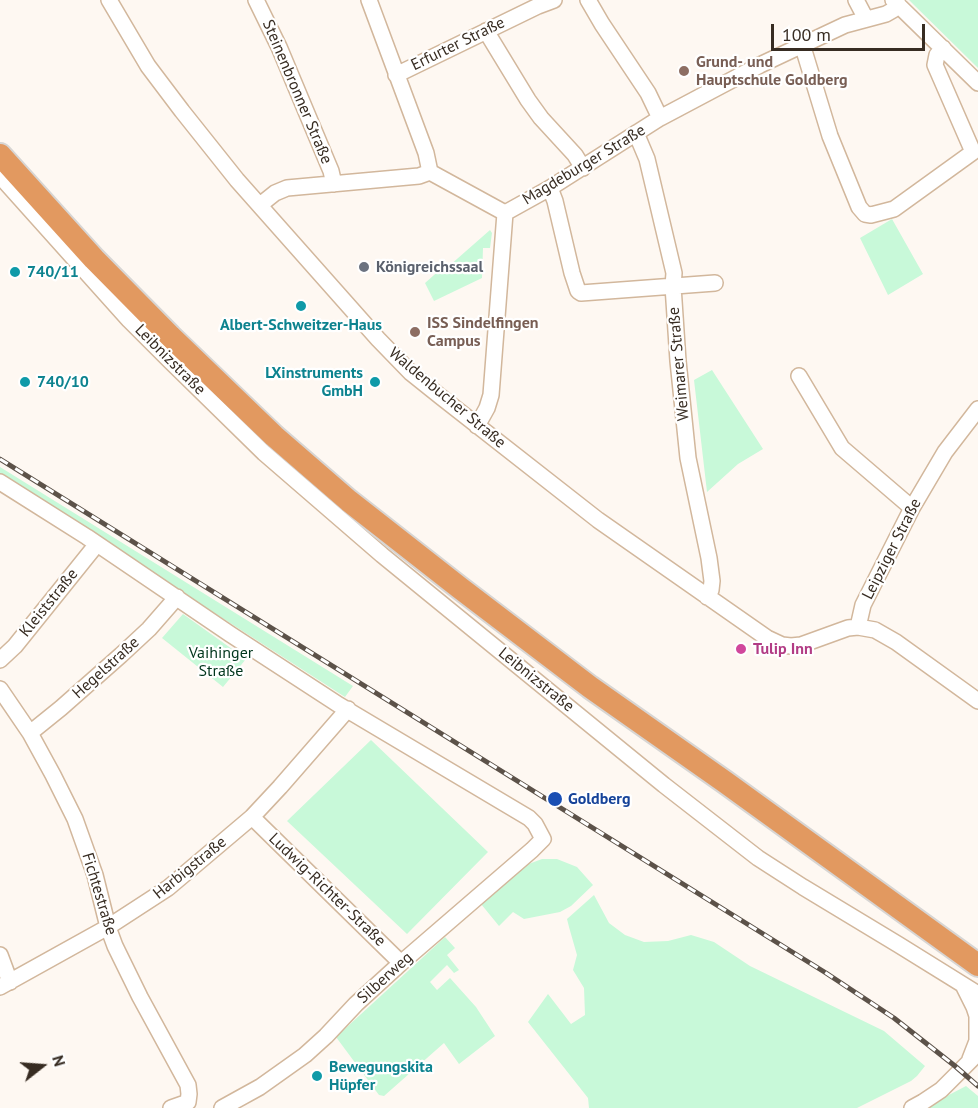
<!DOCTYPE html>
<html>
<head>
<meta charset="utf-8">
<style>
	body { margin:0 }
	#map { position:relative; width:978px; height:1108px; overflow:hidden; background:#fef8f2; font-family:"PT Sans",sans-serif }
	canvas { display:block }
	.north { position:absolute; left:12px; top:1036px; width:60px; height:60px; -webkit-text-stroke:4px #fff; paint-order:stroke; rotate:73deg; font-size:16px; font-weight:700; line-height:24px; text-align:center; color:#372c22 }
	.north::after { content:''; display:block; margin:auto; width:21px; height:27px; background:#372c22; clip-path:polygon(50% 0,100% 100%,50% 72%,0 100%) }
	.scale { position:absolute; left:771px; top:24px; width:154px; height:27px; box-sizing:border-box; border:3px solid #372c22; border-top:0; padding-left:8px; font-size:18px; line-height:21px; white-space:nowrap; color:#372c22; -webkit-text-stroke:4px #fff; paint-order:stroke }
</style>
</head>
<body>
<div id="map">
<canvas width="978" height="1108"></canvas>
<div class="north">N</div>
<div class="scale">100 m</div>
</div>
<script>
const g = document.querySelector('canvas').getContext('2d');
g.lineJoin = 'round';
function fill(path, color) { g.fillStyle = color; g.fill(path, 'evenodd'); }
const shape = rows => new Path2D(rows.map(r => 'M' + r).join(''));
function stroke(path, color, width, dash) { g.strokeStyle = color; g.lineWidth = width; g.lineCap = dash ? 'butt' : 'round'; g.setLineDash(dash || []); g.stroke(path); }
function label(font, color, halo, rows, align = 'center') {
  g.font = font + ' "PT Sans",sans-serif'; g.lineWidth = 4.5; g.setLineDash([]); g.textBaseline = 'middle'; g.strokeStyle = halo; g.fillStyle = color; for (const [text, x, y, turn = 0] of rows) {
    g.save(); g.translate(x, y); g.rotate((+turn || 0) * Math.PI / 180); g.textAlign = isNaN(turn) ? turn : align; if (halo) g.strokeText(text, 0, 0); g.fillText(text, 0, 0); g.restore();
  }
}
fill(shape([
	[909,0,978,0,978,68,913,4],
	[892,219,923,274,888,295,860,238],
	[490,230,492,233,490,248,483,248,482,278,434,301,425,283,442,268,449,266],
	[712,370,763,449,738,464,707,492,694,380],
	[0,467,353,686,345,697,0,475],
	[183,614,246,659,223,687,162,638],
	[371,740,488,852,407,934,287,821],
	[542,859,557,859,577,867,593,885,571,906,560,912,524,919,513,912,499,926,481,904,526,865],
	[594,895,609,923,625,935,644,942,668,941,691,935,714,942,750,966,884,1031,925,1066,917,1076,911,1081,857,1108,589,1108,588,1098,528,1022,548,994,571,1024,585,1015,584,988,573,970,577,955,569,927,567,919],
	[445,937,455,948,447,955,459,970,454,973,447,965,430,982,437,990,450,978,476,1007,495,1036,459,1064,444,1043,384,1096,379,1095,336,1037],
	[966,1086,978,1096,978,1108,924,1108]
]), '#c8f9d9');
const minor = shape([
	[109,0,148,66,182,111,237,180,378,339,411,373,441,397,598,520,767,638,782,645,791,646,801,645,848,628,858,627,875,630,896,642,978,701],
	[256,0,279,47,331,171,334,184],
	[369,0,426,153,430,172],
	[588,0,602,24,648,93,660,118],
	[856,0,866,19],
	[893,0,978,83],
	[486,31,528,100,541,118,575,155,583,168],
	[802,44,830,136,859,207,865,214,871,215,894,209,973,152,935,65,937,55,943,48],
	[396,75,538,6,554,0],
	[636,133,647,159,674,273,673,286,678,361,688,458,709,558,712,581,711,590,707,597],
	[0,176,129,320,170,361,264,453,382,555,664,785,758,858,803,887,899,945,978,994],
	[550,188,555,201,572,273,578,291,581,293,715,283],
	[260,205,275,193,287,188,419,176,430,172,505,213],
	[505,213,550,188,660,118,760,65,845,25,886,14,893,10,898,4],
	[799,376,842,448,912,508],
	[477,426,487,408,491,395,505,213],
	[0,482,87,537,230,634,339,705,529,818,535,824,543,839,532,850,401,963,356,1004,326,1036,305,1055,260,1087,222,1108],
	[858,627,863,605,912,508,945,452,978,409],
	[0,660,15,646,97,544],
	[0,689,30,733,53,775,75,819,95,875,108,927,115,946,140,997,188,1085,189,1094,188,1102],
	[30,733,61,708,121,655,149,629,177,597],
	[252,817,401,963],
	[0,955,10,982],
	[0,987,108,927,168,888,252,817,280,787,348,709],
	[964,987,974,1007,977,1016,977,1041,970,1059],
	[171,1108,188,1102],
	[912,1108,923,1102,941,1090,978,1053]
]);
const highway = shape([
	[0,155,94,259,170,336,274,436,349,501,460,588,590,687,725,782,978,965]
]);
stroke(minor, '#d2b79c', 18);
stroke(highway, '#d7d5d3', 26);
stroke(minor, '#fff', 15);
stroke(highway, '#e29960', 22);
const rail = shape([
	[0,459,826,973,894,1018,955,1066,978,1086]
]);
stroke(rail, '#5c5249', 5);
stroke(rail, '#fff', 3, [9]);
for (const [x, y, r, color] of [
	[684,71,6,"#8d6e63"],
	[364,267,6,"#6b7280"],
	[15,272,6,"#0f9aa8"],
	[301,306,6,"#0f9aa8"],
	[415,332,6,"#8d6e63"],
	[25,382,6,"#0f9aa8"],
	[375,382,6,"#0f9aa8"],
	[741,649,6,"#d1479c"],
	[555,799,8,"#1a4fb4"],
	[317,1076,6,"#0f9aa8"]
]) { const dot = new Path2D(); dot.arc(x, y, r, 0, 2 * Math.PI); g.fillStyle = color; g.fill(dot); stroke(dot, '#fff', 2); }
label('16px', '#372c22', '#fff', [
	["Erfurter Straße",458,44,-26],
	["Steinenbronner Straße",297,92,67],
	["Magdeburger Straße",584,165,-31],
	["Leibnizstraße",170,360,45],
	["Weimarer Straße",679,364,-95],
	["Waldenbucher Straße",447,398,40],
	["Leipziger Straße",892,549,-63],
	["Kleiststraße",49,603,-51],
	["Hegelstraße",106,668,-42],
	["Leibnizstraße",536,680,39],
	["Harbigstraße",190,868,-39],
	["Ludwig-Richter-Straße",327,890,44],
	["Fichtestraße",99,894,73],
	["Silberweg",385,978,-42]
]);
label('bold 16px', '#785e54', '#fff', [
	["Grund- und",696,62],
	["Hauptschule Goldberg",696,80],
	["ISS Sindelfingen",427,323],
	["Campus",427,341]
], 'left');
label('bold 16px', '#5b616d', '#fff', [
	["Königreichssaal",376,267]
], 'left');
label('bold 16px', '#0d838f', '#fff', [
	["740/11",27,272],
	["Albert-Schweitzer-Haus",301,325,"center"],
	["LXinstruments",363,373,"right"],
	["GmbH",363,391,"right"],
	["740/10",37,382],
	["Bewegungskita",329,1067],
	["Hüpfer",329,1085]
], 'left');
label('bold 16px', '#b23c85', '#fff', [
	["Tulip Inn",753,649]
], 'left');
label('16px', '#00351c', '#fff', [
	["Vaihinger",221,653],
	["Straße",221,671]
]);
label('bold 16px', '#164399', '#fff', [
	["Goldberg",568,799]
], 'left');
</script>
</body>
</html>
